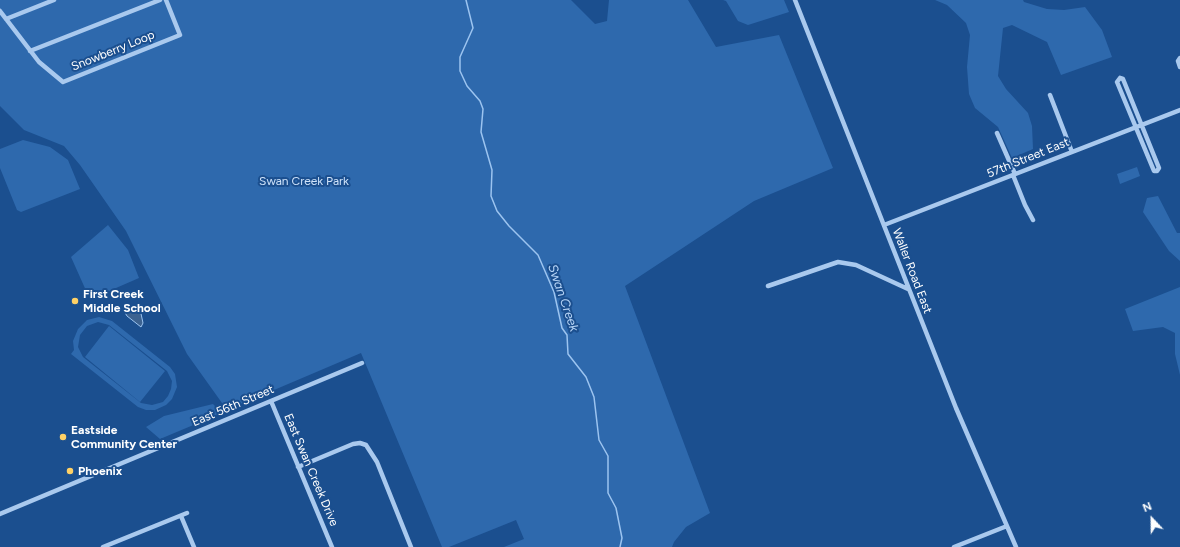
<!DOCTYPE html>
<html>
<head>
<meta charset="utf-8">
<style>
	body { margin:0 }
	#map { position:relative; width:1180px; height:547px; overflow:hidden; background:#1b4f8f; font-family:Figtree,sans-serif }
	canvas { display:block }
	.north { position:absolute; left:1132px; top:499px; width:40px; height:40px; -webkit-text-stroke:3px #1b4f8f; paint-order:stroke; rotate:338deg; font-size:11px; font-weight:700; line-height:16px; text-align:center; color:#fff }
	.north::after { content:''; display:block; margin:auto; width:14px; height:18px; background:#fff; clip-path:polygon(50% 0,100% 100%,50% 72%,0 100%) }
</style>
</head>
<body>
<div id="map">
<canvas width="1180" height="547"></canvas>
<div class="north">N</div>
</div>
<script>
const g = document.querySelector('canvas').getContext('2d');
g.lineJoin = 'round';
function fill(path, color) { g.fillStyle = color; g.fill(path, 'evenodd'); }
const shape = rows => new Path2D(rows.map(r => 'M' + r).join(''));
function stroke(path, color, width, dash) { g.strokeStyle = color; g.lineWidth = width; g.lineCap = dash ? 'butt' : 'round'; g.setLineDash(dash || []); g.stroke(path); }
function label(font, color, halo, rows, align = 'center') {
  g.font = font + ' Figtree,sans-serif'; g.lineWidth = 4; g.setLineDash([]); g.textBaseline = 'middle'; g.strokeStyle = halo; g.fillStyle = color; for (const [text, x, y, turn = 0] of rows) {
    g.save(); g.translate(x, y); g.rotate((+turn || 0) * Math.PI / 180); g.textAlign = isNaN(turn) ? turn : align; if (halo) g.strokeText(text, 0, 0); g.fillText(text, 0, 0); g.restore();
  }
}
fill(shape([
	[0,0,571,0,595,24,607,21,609,0,688,0,716,47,779,35,833,168,754,201,625,286,710,513,686,527,674,542,672,547,504,547,524,539,516,520,449,547,442,547,361,353,227,410,187,354,126,231,80,165,64,146,24,130,0,106],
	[723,0,784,0,789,12,748,25,738,21,726,1],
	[935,0,1023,0,1024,2,1047,9,1064,10,1085,7,1102,30,1112,57,1061,75,1047,42,1012,25,1003,28,998,76,1006,89,1028,113,1032,126,1033,149,1012,158,998,127,975,108,969,94,967,67,970,35,966,23,947,5],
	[23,140,50,147,68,160,80,189,21,212,17,210,0,168,0,149],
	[1137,167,1140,176,1120,184,1117,174],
	[1158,196,1177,233,1180,233,1180,261,1169,251,1143,212,1147,198],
	[108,225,128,250,139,278,93,298,88,295,71,257],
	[1180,287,1180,375,1175,354,1175,333,1163,327,1133,331,1125,309],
	[99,317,112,321,170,367,175,374,177,387,172,399,166,405,155,410,146,410,138,407,71,354,74,350,73,341,78,329,87,320],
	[98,322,109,325,167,371,172,381,171,389,168,396,163,402,152,405,141,403,83,357,78,347,80,335,87,326],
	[109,326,165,371,140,402,85,357],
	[213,404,222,413,160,439,146,427,164,416]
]), '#2e69ad');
const water = shape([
	[140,309,143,323,141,327,127,316,124,311,140,309]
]);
fill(water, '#3c6290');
stroke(water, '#9cc4f0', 1);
stroke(shape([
	[466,0,473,28,460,57,460,71,467,86,480,101,483,109,481,132,492,170,491,196,497,211,509,226,538,255,554,292,562,328,567,335,568,354,586,377,594,397,599,440,608,456,608,493,616,508,622,538,620,547]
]), '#9cc4f0', 1.5);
stroke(shape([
	[795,0,956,408,1016,547],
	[0,11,39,62,63,82,180,35,166,0],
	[6,19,54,0],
	[30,51,160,0],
	[1180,58,1178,61,1180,67],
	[1120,78,1123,79,1159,168,1157,171,1154,171,1117,82,1120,78],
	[1050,95,1072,152],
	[997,133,1015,174],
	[1013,175,1025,205,1033,220],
	[884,225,1180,110],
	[768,286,838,262,856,265,908,289],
	[271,401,332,547],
	[298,467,353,444,360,443,366,445,377,462,411,547],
	[0,514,362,363],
	[181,516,194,547],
	[103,547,187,513],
	[954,547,1007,526]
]), '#a9c9ee', 4.5);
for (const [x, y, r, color] of [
	[75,301,4,"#ffd166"],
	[63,437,4,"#ffd166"],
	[70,471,4,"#ffd166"]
]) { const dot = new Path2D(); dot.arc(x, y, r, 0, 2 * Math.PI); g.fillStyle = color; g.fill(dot); stroke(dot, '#1b4f8f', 1.5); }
label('12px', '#fff', '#1b4f8f', [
	["Snowberry Loop",113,51,-22],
	["57th Street East",1028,158,-22],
	["Waller Road East",912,271,69],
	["East 56th Street",233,406,-23],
	["East Swan Creek Drive",311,470,67]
]);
label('12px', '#cfe3fa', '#1b4f8f', [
	["Swan Creek Park",304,181]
]);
label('bold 12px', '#fff', '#1b4f8f', [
	["First Creek",83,294],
	["Middle School",83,308],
	["Eastside",71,430],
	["Community Center",71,444],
	["Phoenix",78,471]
], 'left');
label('italic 13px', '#b5d3f5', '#1b4f8f', [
	["Swan Creek",563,298,71]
]);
</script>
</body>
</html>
